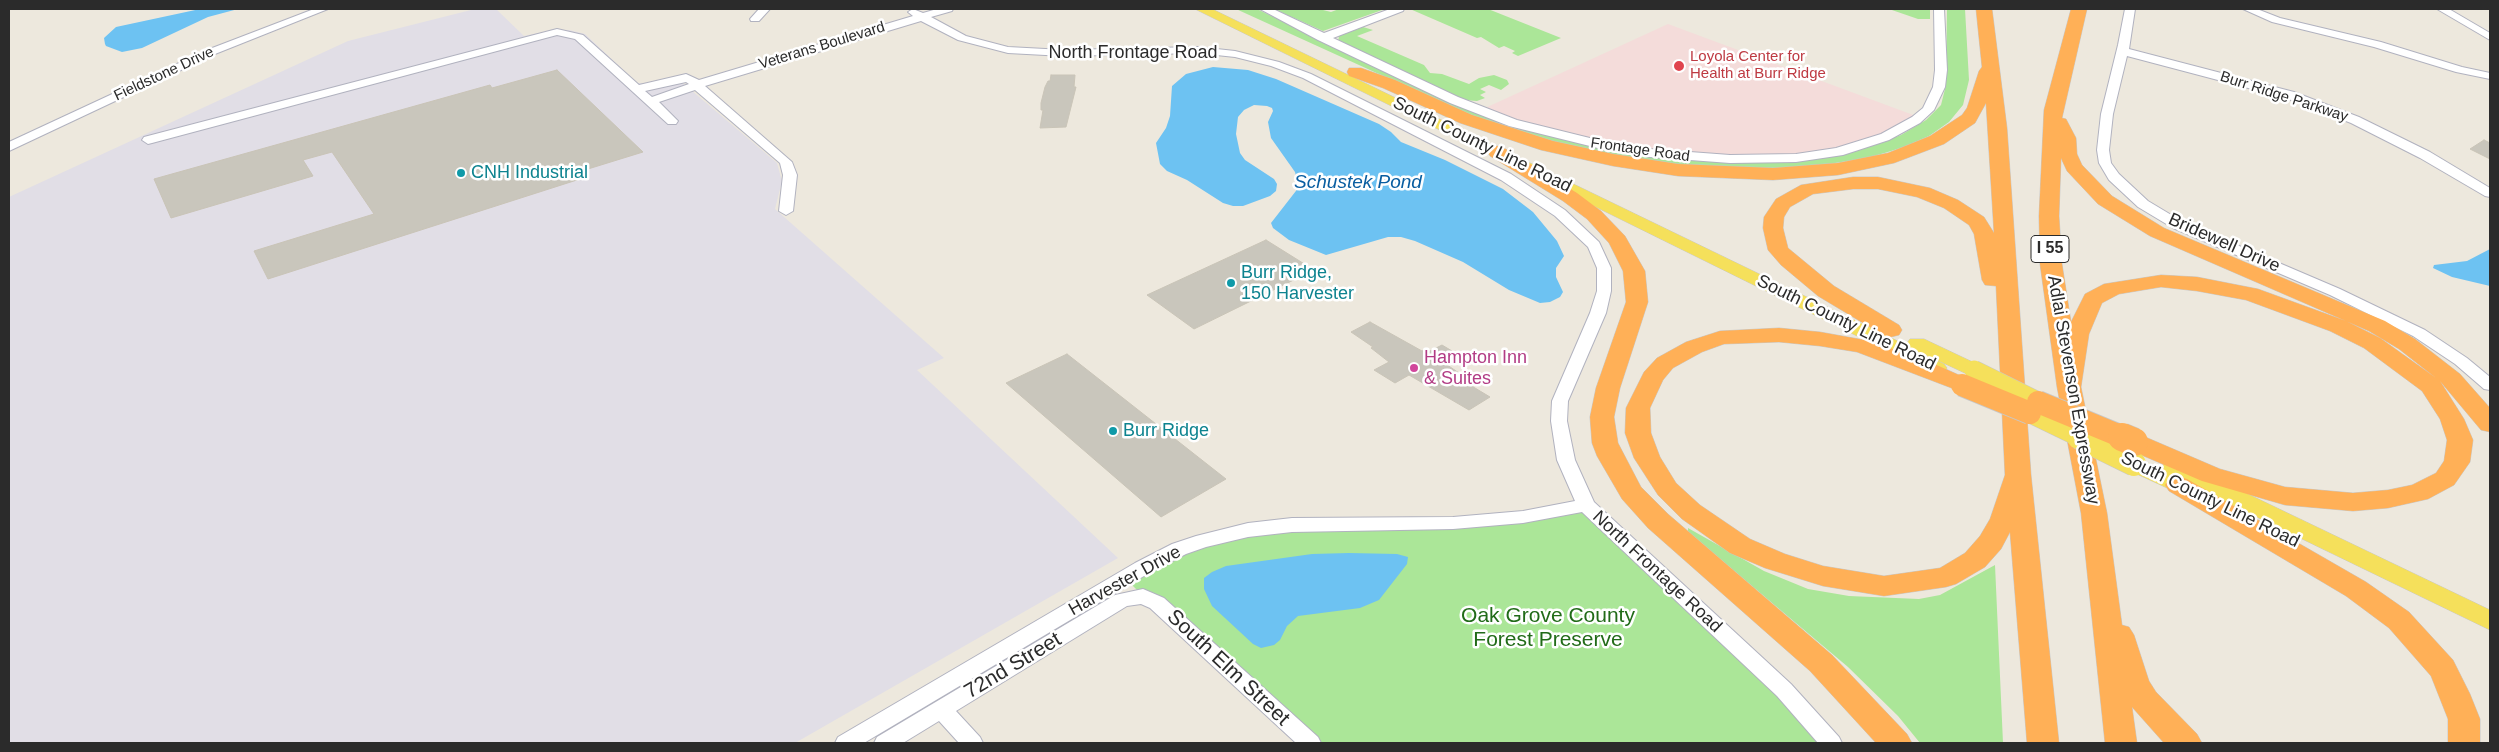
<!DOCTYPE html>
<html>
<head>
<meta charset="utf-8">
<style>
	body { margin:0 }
	#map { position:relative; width:2499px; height:752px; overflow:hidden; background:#ede8dd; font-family:Helvetica,sans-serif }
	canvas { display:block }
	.frame { position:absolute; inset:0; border:10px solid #2b2b2b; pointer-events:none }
</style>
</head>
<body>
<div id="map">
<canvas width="2499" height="752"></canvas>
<div class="frame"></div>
</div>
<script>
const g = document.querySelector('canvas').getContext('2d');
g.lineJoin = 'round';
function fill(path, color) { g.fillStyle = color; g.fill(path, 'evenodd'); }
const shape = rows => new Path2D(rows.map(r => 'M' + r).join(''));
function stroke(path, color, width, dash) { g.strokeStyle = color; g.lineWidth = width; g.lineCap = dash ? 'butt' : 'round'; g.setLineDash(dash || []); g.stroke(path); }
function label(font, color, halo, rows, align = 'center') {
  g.font = font + ' Helvetica,sans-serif'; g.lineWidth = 5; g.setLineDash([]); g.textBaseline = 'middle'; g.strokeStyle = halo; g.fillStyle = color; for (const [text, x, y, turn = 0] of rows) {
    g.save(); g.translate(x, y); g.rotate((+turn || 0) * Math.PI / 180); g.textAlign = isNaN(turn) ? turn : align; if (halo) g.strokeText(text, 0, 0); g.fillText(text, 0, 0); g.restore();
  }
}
fill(shape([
	[475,9,496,9,524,36,548,31,569,30,585,34,637,83,656,84,678,79,777,163,782,181,775,209,944,358,917,370,1118,558,795,743,9,743,9,197,348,41]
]), '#e1dee6');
fill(shape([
	[1668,24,1916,116,1879,137,1849,146,1787,155,1757,157,1637,149,1535,127,1483,109]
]), '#f4dcda');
fill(shape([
	[1236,9,1257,9,1384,71,1523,129,1603,149,1692,161,1779,162,1838,155,1862,149,1901,135,1926,120,1941,105,1946,85,1947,9,1965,9,1969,80,1963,105,1949,122,1929,136,1904,147,1868,158,1816,166,1758,169,1697,167,1634,159,1529,137,1471,116],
	[1274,9,1319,9,1331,12,1339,9,1385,9,1323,31],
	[1410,9,1488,9,1561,38,1518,56,1512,53,1515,51,1504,46,1499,48,1481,37,1477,38],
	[1889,9,1930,9,1930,19,1918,19],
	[1363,27,1373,30,1357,36,1424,65,1430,73,1442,74,1469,84,1479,78,1494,75,1507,80,1509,84,1501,90,1489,85,1480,89,1486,92,1480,95,1485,98,1477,101,1464,100,1338,42,1339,36],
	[1586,505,1831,743,1310,743,1157,603,1143,596,1125,578,1227,534,1411,524],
	[1688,528,1764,571,1808,589,1849,596,1919,599,1940,595,1995,565,2003,743,1920,743,1898,716,1848,667,1688,532]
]), '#abe698');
fill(shape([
	[200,9,238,9,208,17,142,48,122,52,106,46,105,44,104,38,116,27],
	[1213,67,1248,70,1276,79,1379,124,1391,132,1401,142,1445,160,1503,189,1533,212,1557,241,1564,256,1556,268,1556,277,1563,292,1560,297,1550,302,1540,303,1509,290,1463,262,1415,241,1401,237,1388,237,1326,255,1289,240,1273,228,1271,223,1299,187,1295,172,1271,138,1268,122,1273,111,1272,108,1267,106,1254,105,1244,110,1238,117,1236,134,1240,153,1245,160,1274,179,1277,184,1276,191,1270,196,1243,206,1233,206,1223,203,1187,180,1167,171,1160,164,1156,143,1166,128,1170,116,1172,86,1186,74],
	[2490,249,2490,286,2452,277,2433,268,2434,265,2467,261],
	[1349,553,1397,554,1408,557,1407,564,1379,600,1360,608,1298,616,1287,626,1280,640,1274,645,1261,648,1253,644,1212,606,1204,589,1204,578,1212,572,1226,566,1312,554]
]), '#6dc2f2');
const building = shape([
	[557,70,643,152,575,173,580,179,268,279,254,251,374,214,332,152,303,160,313,176,171,218,154,179,490,85,492,88,557,70],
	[1051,75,1075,75,1074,87,1076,87,1066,127,1040,128,1043,110,1041,110,1041,103,1045,87,1048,81,1050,81,1051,75],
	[2484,140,2490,143,2490,159,2470,149,2484,140],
	[1266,240,1314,270,1194,329,1147,295,1266,240],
	[1370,322,1422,351,1424,350,1428,352,1442,345,1457,354,1443,362,1469,380,1465,382,1490,397,1469,410,1409,375,1395,383,1374,370,1389,362,1371,348,1373,347,1351,332,1370,322],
	[1067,354,1226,479,1161,517,1006,383,1067,354]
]);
fill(building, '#c9c6bc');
stroke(building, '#c9c4b7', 1);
const minor = shape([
	[314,9,328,9,215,54,9,151,9,142,207,50,314,9],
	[759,9,770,9,759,21,751,21,750,19,759,9],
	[913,9,923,13,937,9,953,9,952,11,931,17,966,36,1008,47,1064,50,1198,47,1235,51,1279,62,1311,74,1511,174,1565,210,1599,242,1611,268,1611,291,1606,313,1568,401,1567,421,1575,460,1594,502,1791,684,1839,737,1842,743,1818,743,1777,696,1582,512,1523,523,1453,529,1292,532,1248,537,1206,547,1186,554,1149,573,864,743,835,743,838,737,1135,563,1172,544,1196,536,1248,523,1292,518,1453,517,1523,511,1575,501,1557,460,1551,421,1552,401,1590,313,1597,291,1597,268,1588,247,1555,216,1501,180,1303,78,1271,66,1235,57,1198,53,1064,56,1008,53,958,40,921,21,705,86,792,162,797,175,793,211,786,215,779,211,783,175,780,163,695,90,659,102,678,121,676,124,668,124,575,39,557,35,152,143,148,144,142,140,144,137,557,29,583,35,639,85,686,74,699,80,913,16,908,12,913,9],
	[686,82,689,84,652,97,645,91,686,82],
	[1260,9,1273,9,1324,33,1390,9,1404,9,1403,11,1333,38,1458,97,1517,120,1606,142,1650,149,1730,155,1796,154,1836,148,1881,134,1912,117,1923,108,1933,87,1935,70,1934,9,1944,9,1947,70,1945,87,1934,110,1920,123,1889,140,1843,155,1796,162,1730,163,1650,157,1606,150,1509,126,1450,103,1318,40,1260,9],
	[2125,9,2135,9,2129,49,2294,92,2359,117,2430,152,2490,188,2490,197,2485,196,2420,158,2351,123,2286,98,2127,56,2113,114,2109,150,2111,163,2119,174,2148,201,2183,222,2340,289,2425,330,2467,358,2490,377,2490,390,2484,389,2455,364,2413,336,2330,295,2173,228,2138,207,2109,180,2099,163,2097,150,2101,114,2118,45,2125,9],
	[2243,9,2257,9,2280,18,2381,42,2462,67,2490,73,2490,79,2456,72,2374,47,2272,22,2243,9],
	[2437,9,2449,9,2490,33,2490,40,2437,9],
	[1143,589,1164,598,1318,737,1321,743,1296,743,1150,608,1141,604,1127,606,956,711,980,737,983,743,959,743,939,721,903,743,874,743,877,737,1115,595,1143,589]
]);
const major = shape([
	[1195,9,1212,9,1910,347,1907,343,1910,339,1924,339,1981,366,1984,370,1981,374,1974,376,1967,374,1911,348,1944,364,1947,368,1944,372,1937,374,1930,372,1195,9],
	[2134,457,2163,469,2162,467,2165,462,2173,460,2181,462,2490,610,2490,630,2199,489,2197,495,2189,498,2126,469,2123,464,2126,459,2134,457]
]);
const highway = shape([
	[1976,9,1992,9,2007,128,2031,475,2059,743,2027,743,2010,532,2001,549,1985,567,1956,584,1946,587,1884,596,1823,586,1765,568,1730,553,1682,519,1658,495,1634,458,1625,433,1626,408,1644,372,1657,358,1686,342,1720,331,1779,328,1820,332,1870,341,1930,362,1970,380,1974,385,1970,390,1962,392,1857,352,1820,346,1779,342,1724,344,1702,352,1673,368,1663,380,1650,408,1651,433,1660,457,1676,483,1700,505,1750,539,1785,554,1823,566,1884,576,1940,568,1965,553,1980,536,1990,519,2005,475,1996,286,1985,285,1982,280,1974,234,1969,225,1944,208,1917,197,1878,189,1853,189,1813,194,1790,207,1784,217,1783,228,1788,248,1834,286,1899,325,1902,330,1899,335,1891,337,1883,335,1818,296,1781,265,1768,250,1763,228,1764,217,1776,199,1801,185,1853,177,1878,177,1930,188,1958,200,1984,217,1994,233,1986,103,1975,123,1944,144,1894,163,1838,175,1773,180,1678,176,1613,166,1541,150,1460,123,1383,88,1349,76,1347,72,1349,68,1361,68,1395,80,1472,115,1553,141,1613,154,1678,164,1773,168,1838,163,1888,153,1930,136,1962,115,1967,108,1979,71,1982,67,1976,9],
	[2071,9,2087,9,2062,118,2066,119,2076,138,2077,154,2082,165,2112,196,2164,228,2385,321,2415,339,2460,374,2490,408,2490,432,2481,430,2440,381,2464,419,2473,440,2470,462,2454,485,2428,499,2388,508,2353,511,2285,505,2202,481,2125,448,2121,442,2125,436,2134,434,2143,436,2220,469,2285,487,2353,493,2388,490,2412,485,2436,473,2444,461,2447,440,2440,419,2422,391,2364,348,2330,331,2246,300,2197,291,2161,287,2119,294,2102,303,2089,334,2081,387,2107,513,2122,625,2129,627,2134,635,2149,681,2156,692,2197,734,2202,743,2164,743,2132,707,2137,743,2105,743,2081,513,2057,387,2040,264,2039,216,2044,110,2071,9],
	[2061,158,2067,171,2098,204,2150,236,2369,331,2399,349,2436,378,2380,338,2346,321,2258,289,2197,277,2161,275,2104,284,2085,294,2071,322,2062,264,2059,216,2061,158],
	[1497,146,1504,148,1577,193,1601,211,1625,236,1645,271,1648,302,1620,388,1614,417,1618,443,1641,487,1668,514,1832,655,1907,734,1912,743,1876,743,1810,671,1648,528,1622,499,1597,456,1592,443,1590,417,1596,388,1626,302,1623,271,1609,243,1587,219,1563,201,1490,156,1488,152,1490,148,1497,146],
	[2178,476,2187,479,2366,582,2409,612,2453,660,2470,694,2480,719,2480,743,2448,743,2448,719,2431,676,2389,628,2346,596,2169,491,2165,485,2169,479,2178,476]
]);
stroke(minor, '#b1b2bf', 2);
stroke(major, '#c8c8c8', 1);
stroke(highway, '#c8c8c8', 1);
fill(minor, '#fff');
fill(major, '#f5e05b');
fill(highway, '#ffb057');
const majorBridgeFar1 = shape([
	[1974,370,2053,409],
	[2015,406,2081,438]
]);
const majorBridge = shape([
	[2079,437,2134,464]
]);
const highwayBridgeFar1 = shape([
	[1962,385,2030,413],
	[2038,402,2125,438]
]);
const highwayBridge = shape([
	[2122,437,2134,442]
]);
stroke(majorBridgeFar1, '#c8c8c8', 20, []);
stroke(majorBridge, '#c8c8c8', 25, []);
stroke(highwayBridgeFar1, '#c8c8c8', 24, []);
stroke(highwayBridge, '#c8c8c8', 29, []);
stroke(majorBridgeFar1, '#f5e05b', 19);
stroke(majorBridge, '#f5e05b', 24);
stroke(highwayBridgeFar1, '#ffb057', 22);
stroke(highwayBridge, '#ffb057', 28);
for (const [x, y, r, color] of [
	[1679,66,6,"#e0444e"],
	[461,173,5,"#0f9aa8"],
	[1231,283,5,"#0f9aa8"],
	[1414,368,5,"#d1479c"],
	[1113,431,5,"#0f9aa8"]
]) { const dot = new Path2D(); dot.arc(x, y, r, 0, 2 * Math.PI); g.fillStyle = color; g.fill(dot); stroke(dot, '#fff', 2); }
label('15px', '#2b2b2b', '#fff', [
	["Veterans Boulevard",822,46,-17],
	["Fieldstone Drive",164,74,-25],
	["Burr Ridge Parkway",2284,97,18],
	["Frontage Road",1640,150,8]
]);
label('15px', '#be3a42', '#fff', [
	["Loyola Center for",1690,57],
	["Health at Burr Ridge",1690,74]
], 'left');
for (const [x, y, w] of [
	[2050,249,38]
]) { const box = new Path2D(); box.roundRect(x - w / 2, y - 13.5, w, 27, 4); g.fillStyle = '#fff'; g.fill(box); stroke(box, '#2b2b2b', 1); }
label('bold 16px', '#2b2b2b', null, [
	["I 55",2050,249]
]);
label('18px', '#2b2b2b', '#fff', [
	["North Frontage Road",1133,53],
	["South County Line Road",1482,145,26],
	["Bridewell Drive",2224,243,24],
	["South County Line Road",1846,323,26],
	["Adlai Stevenson Expressway",2073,390,80],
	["South County Line Road",2210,500,26],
	["North Frontage Road",1657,572,43],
	["Harvester Drive",1125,581,-29]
]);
label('18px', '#0d838f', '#fff', [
	["CNH Industrial",471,173],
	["Burr Ridge,",1241,273],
	["150 Harvester",1241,294],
	["Burr Ridge",1123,431]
], 'left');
label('18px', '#b23c85', '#fff', [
	["Hampton Inn",1424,358],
	["& Suites",1424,379]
], 'left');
label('italic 19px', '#095ea1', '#fff', [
	["Schustek Pond",1358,183]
]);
label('21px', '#216b18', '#fff', [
	["Oak Grove County",1548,616],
	["Forest Preserve",1548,640]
]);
label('21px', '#2b2b2b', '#fff', [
	["72nd Street",1013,666,-31],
	["South Elm Street",1228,668,43]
]);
</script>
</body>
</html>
